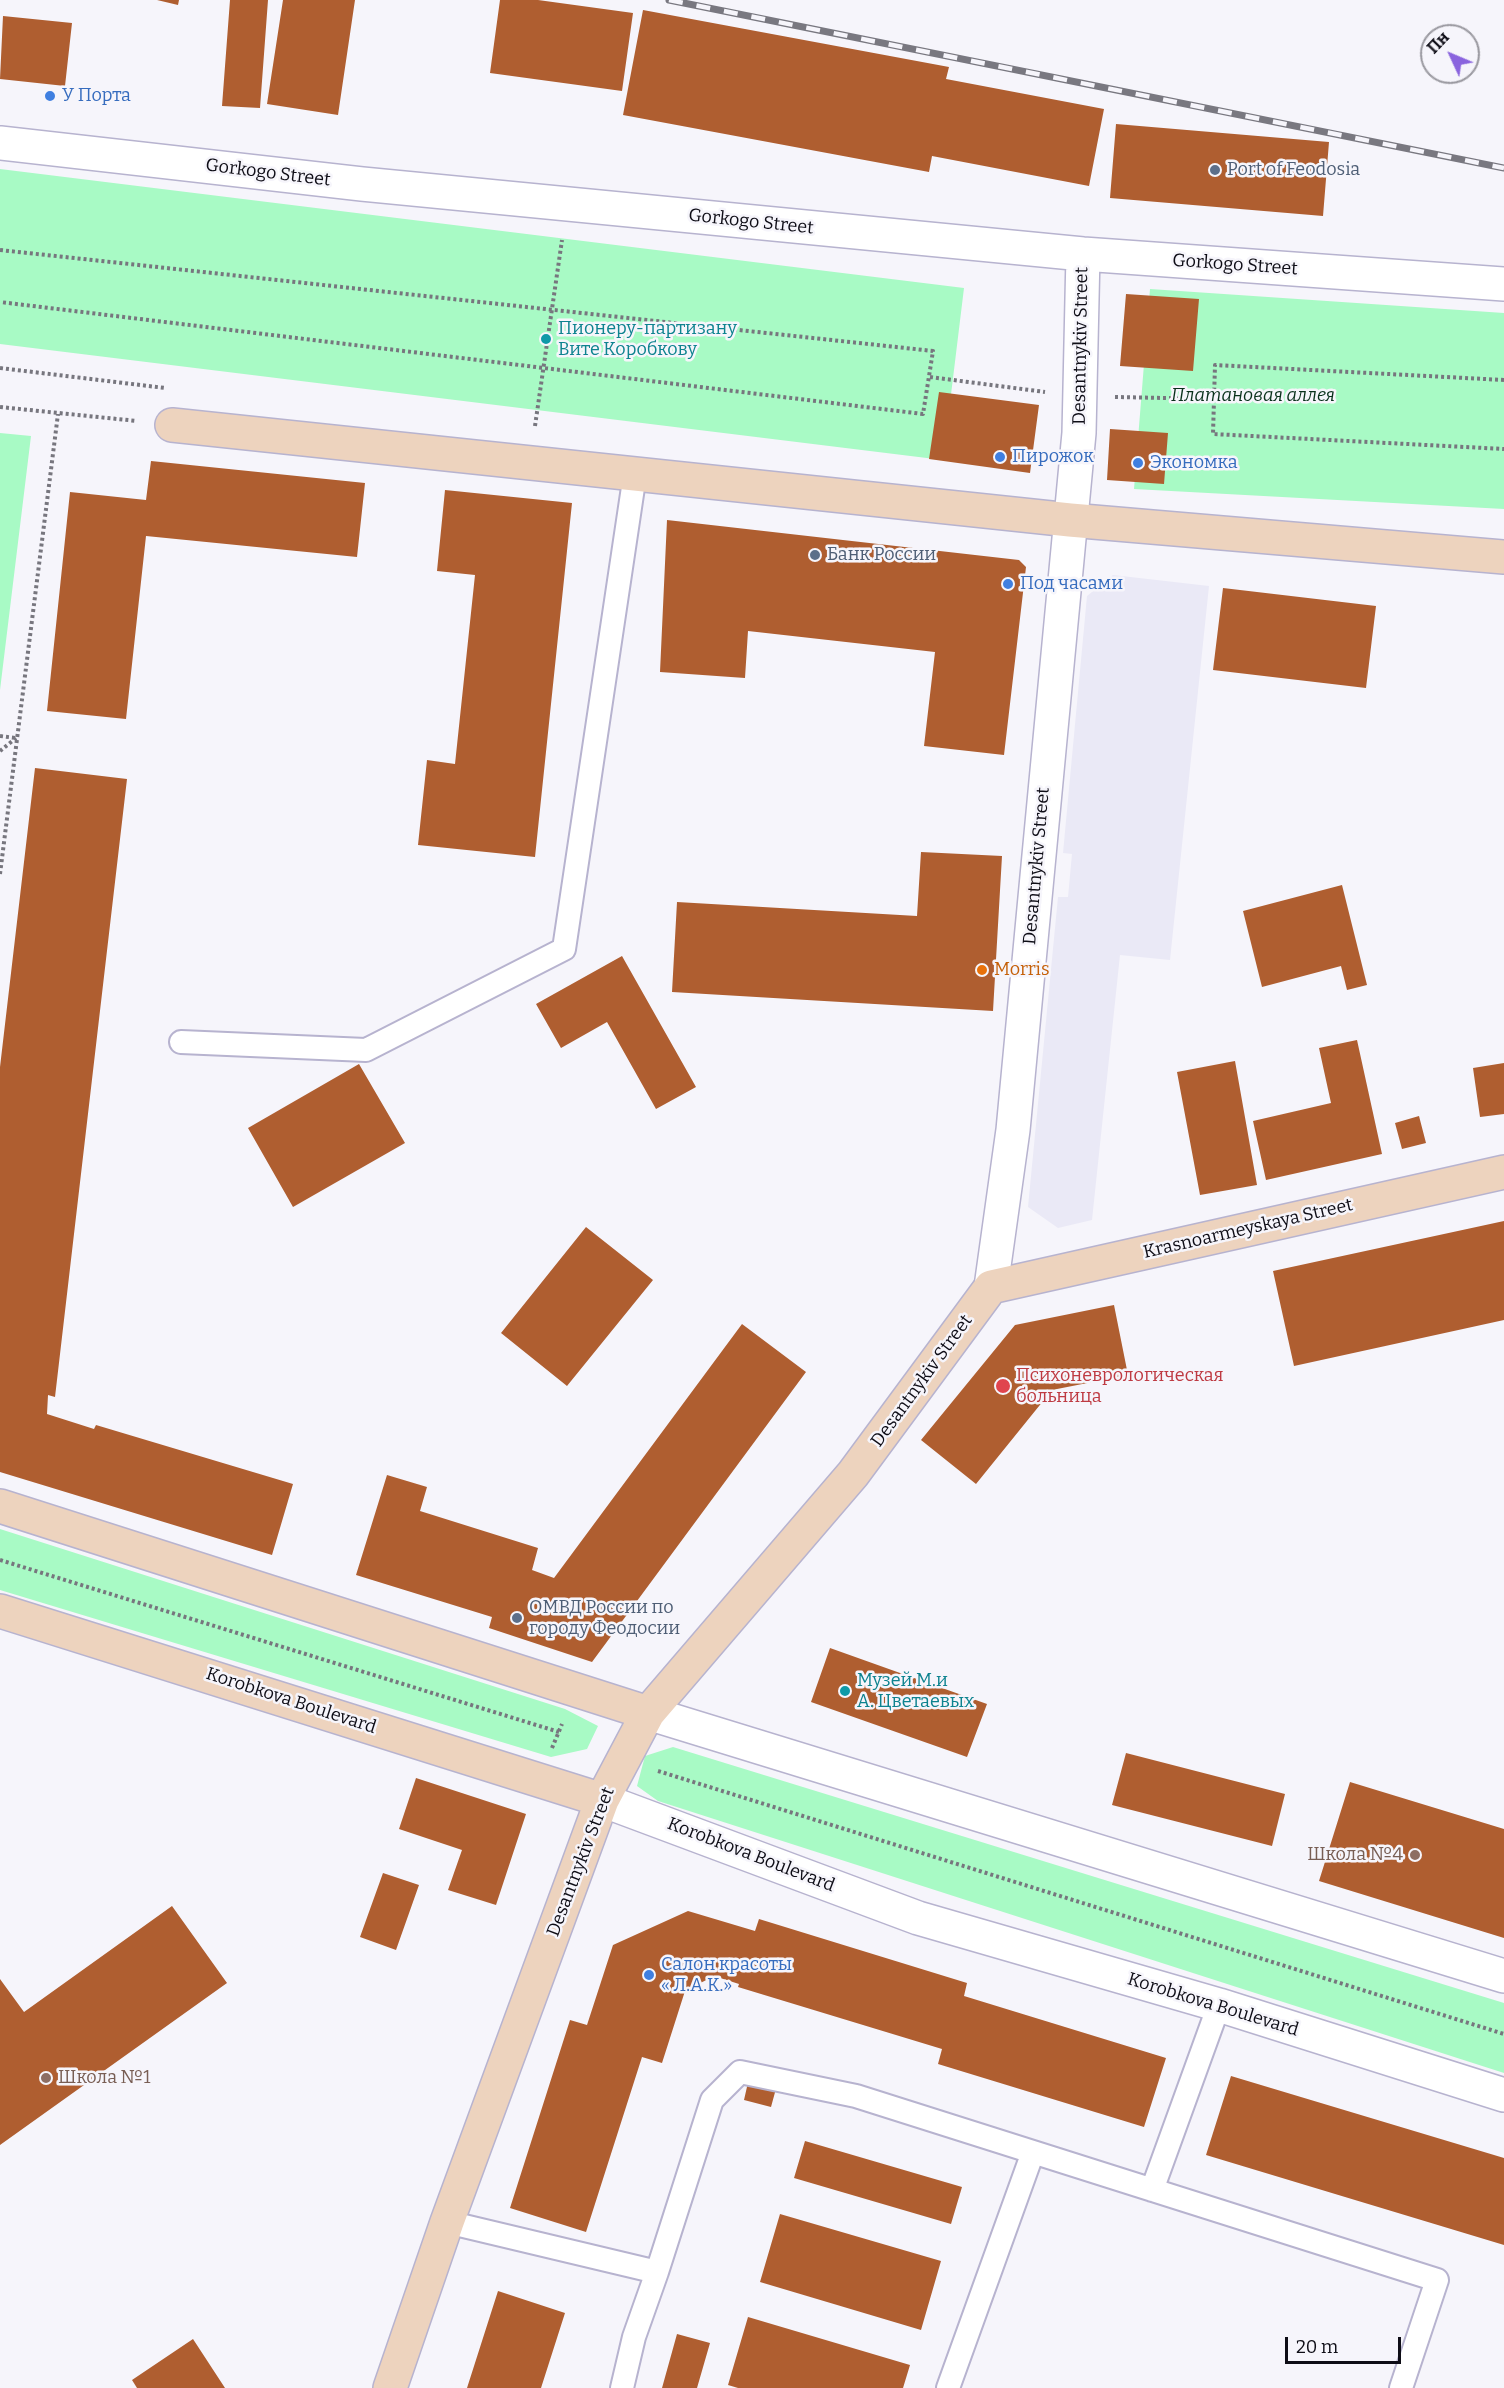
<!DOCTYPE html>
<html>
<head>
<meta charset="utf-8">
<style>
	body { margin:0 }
	#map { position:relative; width:1504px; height:2388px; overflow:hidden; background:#f6f5fb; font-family:Bitter,serif }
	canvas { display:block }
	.north { position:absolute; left:1420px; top:24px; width:60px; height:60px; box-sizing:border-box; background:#f6f5fb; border:2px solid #99989f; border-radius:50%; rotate:314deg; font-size:16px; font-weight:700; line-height:24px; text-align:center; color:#0e0d16 }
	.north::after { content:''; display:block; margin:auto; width:21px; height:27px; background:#8a64de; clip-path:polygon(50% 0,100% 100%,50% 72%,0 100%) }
	.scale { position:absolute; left:1285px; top:2337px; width:116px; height:27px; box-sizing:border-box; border:3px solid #0e0d16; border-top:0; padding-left:8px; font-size:18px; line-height:21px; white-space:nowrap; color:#0e0d16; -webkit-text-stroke:4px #f6f5fb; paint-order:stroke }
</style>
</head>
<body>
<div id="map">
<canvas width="1504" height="2388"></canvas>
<div class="north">Пн</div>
<div class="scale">20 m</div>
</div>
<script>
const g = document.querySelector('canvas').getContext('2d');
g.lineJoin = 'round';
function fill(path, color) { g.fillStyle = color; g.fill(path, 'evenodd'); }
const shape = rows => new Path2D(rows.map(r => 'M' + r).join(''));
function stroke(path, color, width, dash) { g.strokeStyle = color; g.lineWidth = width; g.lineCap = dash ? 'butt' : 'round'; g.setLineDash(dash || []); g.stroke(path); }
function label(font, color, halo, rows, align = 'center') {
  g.font = font + ' Bitter,serif'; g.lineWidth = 5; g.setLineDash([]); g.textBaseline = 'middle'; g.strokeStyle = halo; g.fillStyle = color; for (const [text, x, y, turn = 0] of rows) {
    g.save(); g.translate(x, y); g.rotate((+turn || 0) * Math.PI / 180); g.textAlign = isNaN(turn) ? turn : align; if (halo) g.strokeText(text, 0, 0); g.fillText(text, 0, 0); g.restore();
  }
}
fill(shape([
	[1113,575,1209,586,1170,960,1120,955,1092,1220,1058,1228,1028,1207,1058,897,1068,897,1072,854,1063,853,1087,596]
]), '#eae9f6');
fill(shape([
	[0,169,964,288,943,460,0,344],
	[1150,289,1504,313,1504,509,1134,489],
	[0,433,31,436,0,690],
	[0,1529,565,1709,598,1726,587,1749,551,1757,0,1590],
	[673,1747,1504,2003,1504,2073,658,1801,637,1786,645,1756]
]), '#a8fac5');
fill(shape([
	[157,0,179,0,178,5],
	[230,0,268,0,260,108,222,106],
	[283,0,355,0,338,115,267,104],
	[500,0,538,0,633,13,622,91,490,73],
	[643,10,949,67,946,79,1104,109,1089,186,932,156,929,172,623,115],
	[3,16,72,23,65,86,0,79],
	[1116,124,1329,142,1323,216,1110,198],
	[1126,294,1199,299,1193,371,1120,366],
	[939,392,1039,405,1030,473,929,459],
	[1110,429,1168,433,1164,484,1107,480],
	[151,461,365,483,357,557,146,536,126,719,47,711,70,492,146,500],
	[445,490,572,503,535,857,418,845,427,760,455,764,475,575,437,571],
	[667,520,1019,560,1026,567,1004,755,924,746,935,652,748,631,745,678,660,672],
	[1223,588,1376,606,1366,688,1213,670],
	[35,768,127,779,55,1397,48,1395,47,1414,94,1429,96,1425,293,1484,272,1555,0,1472,0,1067],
	[921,852,1002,856,993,1011,672,992,677,902,917,916],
	[1342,885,1367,985,1347,990,1341,966,1262,987,1243,911],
	[622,956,696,1087,656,1109,607,1022,561,1048,536,1004],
	[1357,1040,1382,1154,1266,1180,1253,1121,1331,1103,1319,1048],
	[1235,1061,1257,1185,1200,1195,1177,1072],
	[1504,1063,1504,1114,1480,1117,1473,1068],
	[359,1064,405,1143,293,1207,248,1128],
	[1419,1116,1426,1143,1402,1149,1395,1123],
	[1504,1221,1504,1320,1294,1366,1273,1271],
	[586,1227,653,1280,567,1386,501,1333],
	[1114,1305,1128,1375,1052,1390,976,1484,921,1440,1015,1325],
	[742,1324,806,1372,592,1662,489,1628,492,1617,356,1575,387,1475,427,1487,420,1511,538,1548,532,1570,554,1578],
	[830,1648,987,1704,967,1757,811,1702],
	[1126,1753,1285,1794,1272,1846,1112,1805],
	[416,1778,526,1814,496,1905,448,1890,462,1850,399,1829],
	[1350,1782,1504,1829,1504,1938,1319,1881],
	[383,1873,419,1885,396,1950,360,1937],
	[172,1906,227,1983,0,2145,0,1979,24,2012],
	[688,1911,755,1931,759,1919,967,1983,964,1996,1166,2058,1144,2127,938,2064,942,2049,738,1987,739,1984,714,1976,685,1991,662,2063,642,2057,586,2232,510,2208,570,2020,587,2025,613,1945],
	[1231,2076,1504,2158,1504,2245,1206,2155],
	[749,2078,777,2085,771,2107,744,2100],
	[805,2141,962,2187,951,2224,794,2178],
	[780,2214,941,2261,921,2330,760,2282],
	[498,2291,565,2313,541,2388,467,2388],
	[748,2317,910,2365,903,2388,738,2388,728,2385],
	[677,2334,710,2343,697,2388,662,2388],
	[193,2339,225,2388,137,2388,132,2380]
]), '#af5e30');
const lane = shape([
	[181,1042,366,1050,564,949,635,474],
	[1152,2190,1219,2005],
	[447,2222,657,2272,634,2337,622,2388],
	[657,2272,712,2100,740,2072,856,2096,1437,2280,1401,2388],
	[948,2388,1033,2152]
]);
const street = shape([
	[0,143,362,184,1083,254,1504,284],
	[991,1287,1013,1130,1079,433,1083,254],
	[648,1713,1504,1976],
	[602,1800,918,1918,1219,2005,1504,2095]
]);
const secondary = shape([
	[172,425,1070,520,1504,557],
	[0,1506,648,1713],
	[0,1611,602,1800],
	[390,2388,447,2222,602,1800,648,1713,853,1474,991,1287,1504,1172]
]);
stroke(lane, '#b7b3cf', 26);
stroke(street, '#b7b3cf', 36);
stroke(secondary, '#b7b3cf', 36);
stroke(shape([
	[0,250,933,351,923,414,0,302],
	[0,368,165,388],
	[930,377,1045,392],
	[1504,380,1215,365,1213,434,1504,449],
	[1115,397,1214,399],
	[0,407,137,421],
	[535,426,562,240],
	[0,736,16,738],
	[0,751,16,738],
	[0,874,58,414],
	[0,1560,559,1732],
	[552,1748,562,1724],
	[658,1771,1504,2034]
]), '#77767e', 4, [3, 3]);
stroke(lane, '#fff', 22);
stroke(street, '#fff', 33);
stroke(secondary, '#edd3be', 33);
const rail = shape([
	[669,0,1504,168]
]);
stroke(rail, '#797880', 7);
stroke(rail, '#f6f5fb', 4.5, [14]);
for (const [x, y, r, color] of [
	[50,96,6,"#3f7fe0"],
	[1215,170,6,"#5c6f8a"],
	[546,339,6,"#0f9aa8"],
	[1000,457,6,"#3f7fe0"],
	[1138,463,6,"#3f7fe0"],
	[815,555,6,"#5c6f8a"],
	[1008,584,6,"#3f7fe0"],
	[982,970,6,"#e8710a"],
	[1003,1386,8,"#e0444e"],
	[517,1618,6,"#5c6f8a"],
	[845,1691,6,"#0f9aa8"],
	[1415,1855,6,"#8d6e63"],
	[649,1975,6,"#3f7fe0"],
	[46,2078,6,"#8d6e63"]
]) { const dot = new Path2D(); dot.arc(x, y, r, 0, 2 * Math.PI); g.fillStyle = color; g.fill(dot); stroke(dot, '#f6f5fb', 2); }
label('18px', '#366cbe', '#f6f5fb', [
	["У Порта",62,96],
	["Пирожок",1012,457],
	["Экономка",1150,463],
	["Под часами",1020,584],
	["Салон красоты",661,1965],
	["« Л.А.К.»",661,1986]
], 'left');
label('18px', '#4e5e75', '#f6f5fb', [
	["Port of Feodosia",1227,170],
	["Банк России",827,555],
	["ОМВД России по",529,1608],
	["городу Феодосии",529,1629]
], 'left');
label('18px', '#0e0d16', '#f6f5fb', [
	["Gorkogo Street",268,173,7],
	["Gorkogo Street",751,222,6],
	["Gorkogo Street",1235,265,4],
	["Desantnykiv Street",1081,346,-89],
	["Desantnykiv Street",1037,866,-85],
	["Krasnoarmeyskaya Street",1248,1229,-13],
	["Desantnykiv Street",922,1381,-54],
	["Korobkova Boulevard",291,1701,18],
	["Korobkova Boulevard",751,1855,21],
	["Desantnykiv Street",581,1862,-69],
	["Korobkova Boulevard",1213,2005,17]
]);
label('18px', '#0d838f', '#f6f5fb', [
	["Пионеру-партизану",558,329],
	["Вите Коробкову",558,350],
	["Музей М.и",857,1681],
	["А. Цветаевых",857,1702]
], 'left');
label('italic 18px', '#09311b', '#f6f5fb', [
	["Платановая аллея",1253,396]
]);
label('18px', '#c56008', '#f6f5fb', [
	["Morris",994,970]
], 'left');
label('18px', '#be3a42', '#f6f5fb', [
	["Психоневрологическая",1016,1376],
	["больница",1016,1397]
], 'left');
label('18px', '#785e54', '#f6f5fb', [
	["Школа №4",1403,1855],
	["Школа №1",58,2078,"left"]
], 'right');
</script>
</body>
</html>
